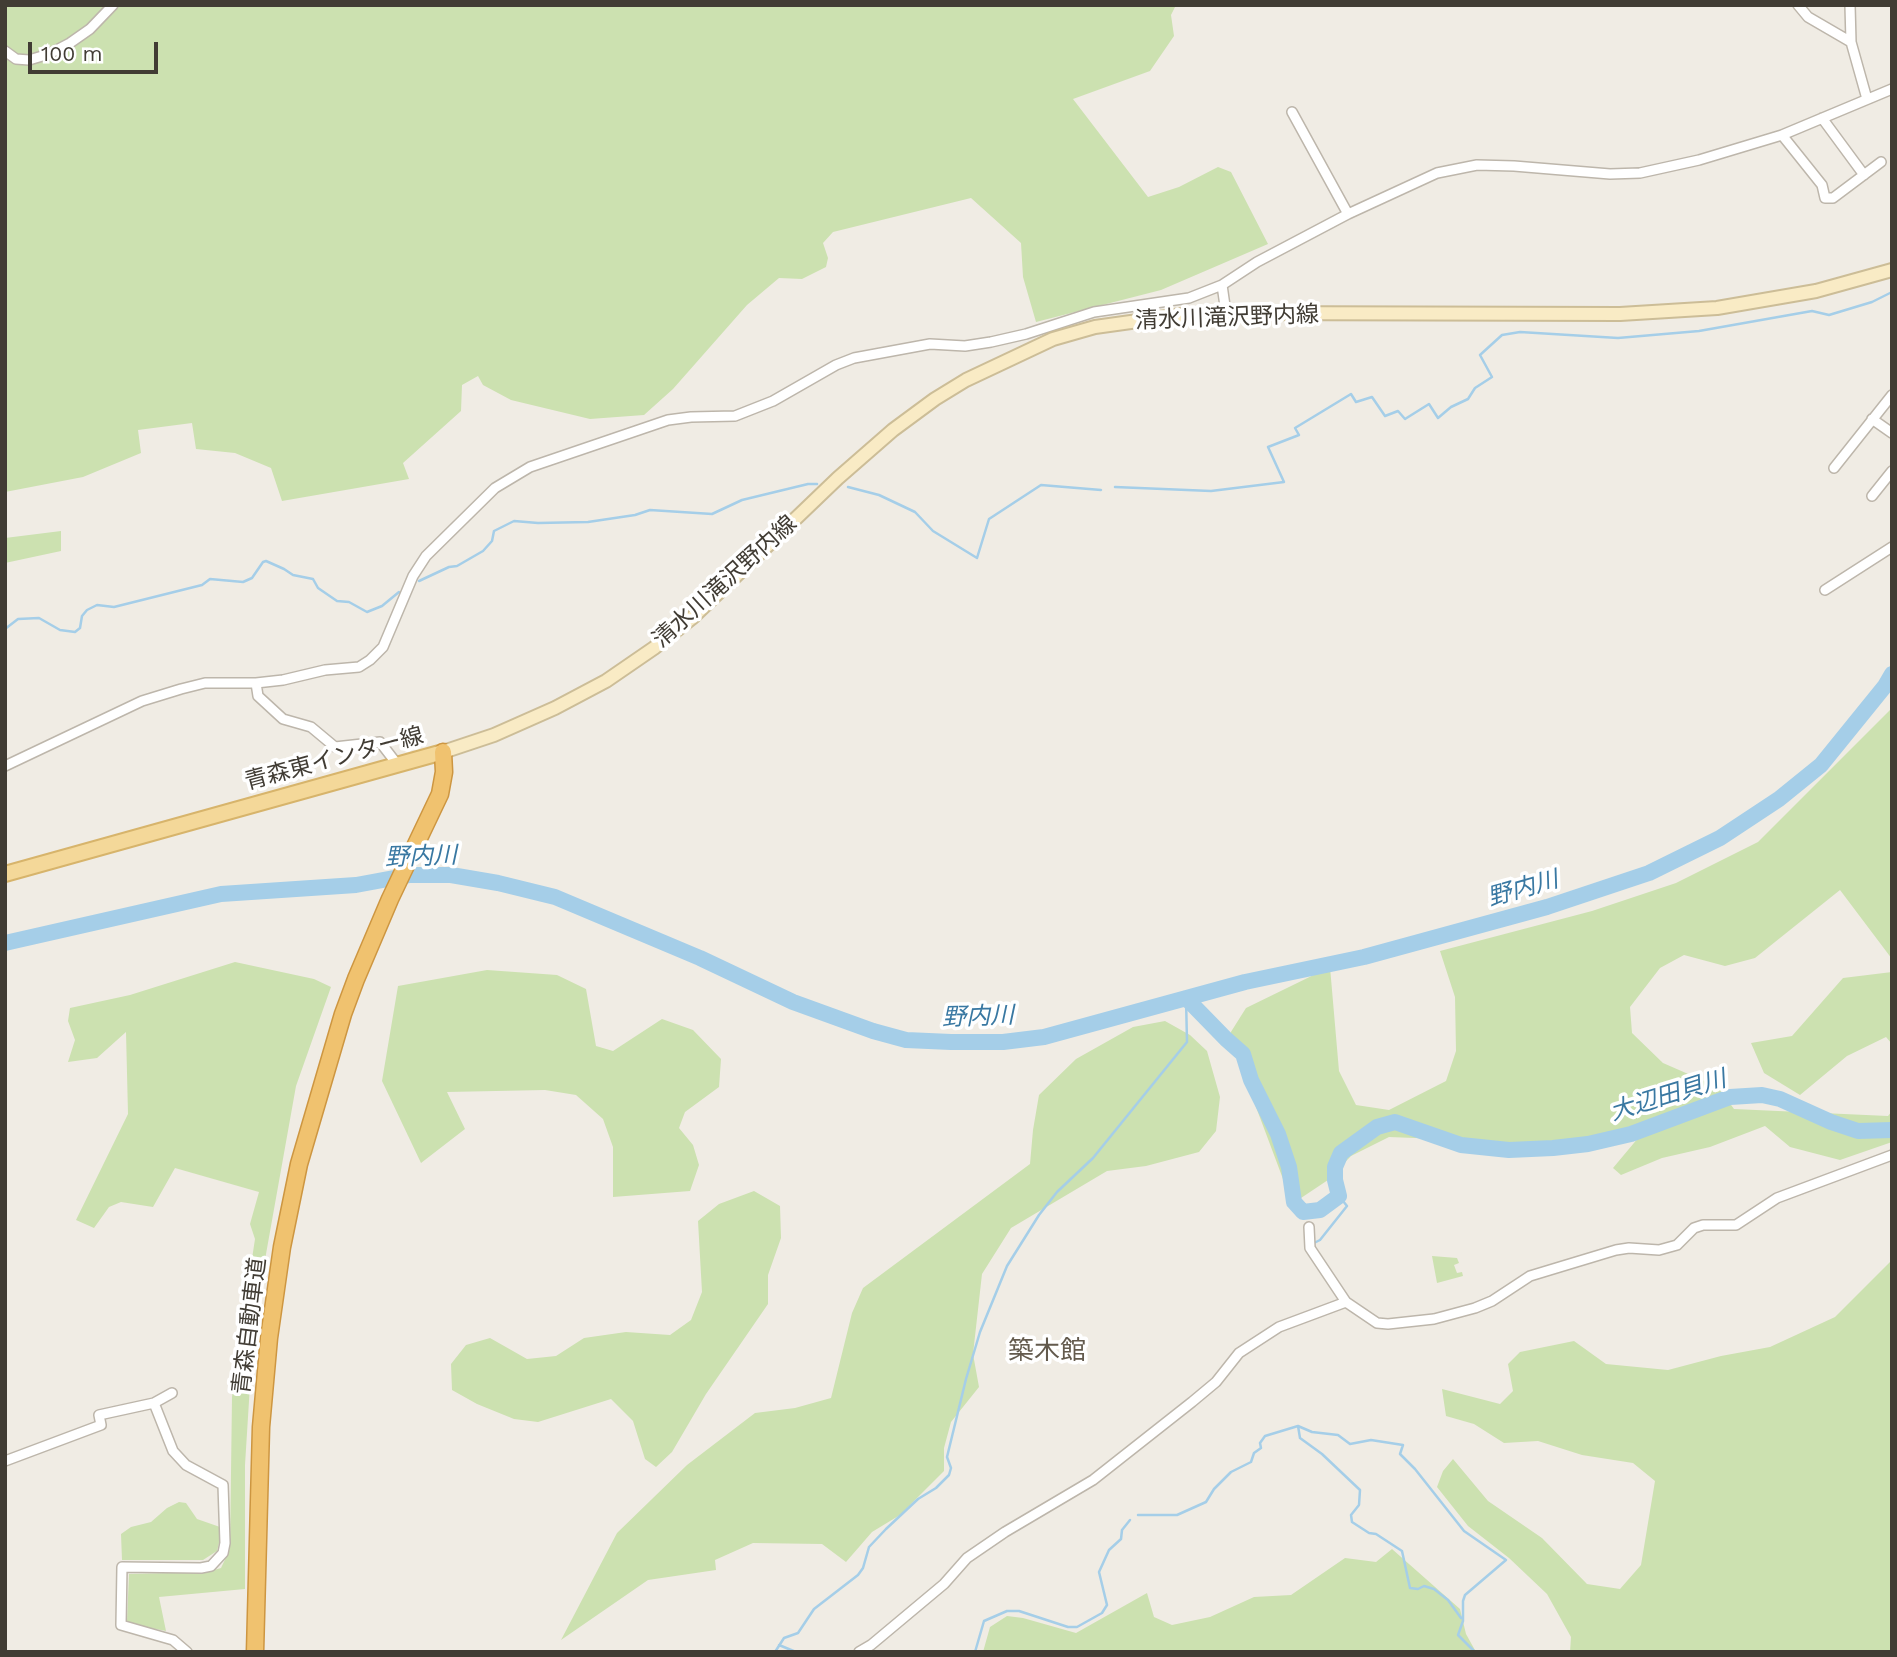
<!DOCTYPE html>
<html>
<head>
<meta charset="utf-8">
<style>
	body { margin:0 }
	#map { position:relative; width:1897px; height:1657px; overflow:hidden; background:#f0ece4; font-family:"Work Sans",sans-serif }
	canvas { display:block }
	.frame { position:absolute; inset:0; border:7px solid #413c34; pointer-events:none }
	.scale { position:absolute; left:28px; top:42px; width:130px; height:32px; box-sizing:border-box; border:4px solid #413c34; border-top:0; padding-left:9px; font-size:21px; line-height:24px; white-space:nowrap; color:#413c34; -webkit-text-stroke:5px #fff; paint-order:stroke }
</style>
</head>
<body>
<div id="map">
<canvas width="1897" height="1657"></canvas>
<div class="frame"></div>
<div class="scale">100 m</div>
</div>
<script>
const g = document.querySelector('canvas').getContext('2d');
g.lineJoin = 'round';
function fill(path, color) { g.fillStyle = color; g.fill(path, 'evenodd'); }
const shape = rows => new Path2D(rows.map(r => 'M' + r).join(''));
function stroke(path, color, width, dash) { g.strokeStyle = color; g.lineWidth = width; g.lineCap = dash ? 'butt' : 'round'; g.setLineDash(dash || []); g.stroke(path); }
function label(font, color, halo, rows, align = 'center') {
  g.font = font + ' "Work Sans","Noto Sans JP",sans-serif'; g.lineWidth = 7; g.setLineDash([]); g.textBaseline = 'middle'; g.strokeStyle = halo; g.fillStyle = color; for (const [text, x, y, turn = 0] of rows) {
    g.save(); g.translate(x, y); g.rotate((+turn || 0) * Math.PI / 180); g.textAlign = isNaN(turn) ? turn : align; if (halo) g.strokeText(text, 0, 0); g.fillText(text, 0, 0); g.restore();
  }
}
fill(shape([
	[5,5,1176,5,1171,15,1174,36,1150,71,1073,99,1148,197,1179,187,1218,167,1231,172,1268,244,1161,290,1036,322,1023,277,1021,243,971,198,833,232,823,243,828,258,826,267,802,279,779,278,747,305,673,389,644,415,590,419,511,400,483,385,478,376,462,385,461,411,403,463,409,479,282,501,271,468,235,453,196,449,192,423,138,430,141,453,83,477,5,492],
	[61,531,61,551,5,563,5,538],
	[1892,708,1892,959,1840,890,1755,958,1725,966,1684,955,1660,968,1630,1007,1632,1033,1663,1063,1718,1087,1734,1109,1888,1116,1892,1111,1892,1142,1840,1160,1790,1147,1765,1126,1710,1147,1662,1158,1621,1175,1613,1168,1654,1119,1606,1136,1531,1150,1441,1139,1389,1137,1351,1156,1328,1180,1298,1200,1286,1187,1229,1035,1246,1008,1330,967,1339,1071,1356,1105,1389,1110,1446,1081,1456,1051,1455,997,1440,951,1592,911,1676,883,1758,842],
	[235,962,314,979,331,987,296,1086,256,1310,249,1307,246,1298,255,1239,250,1224,259,1192,175,1168,153,1207,121,1202,109,1207,94,1228,76,1220,128,1114,126,1032,97,1058,68,1062,75,1040,68,1021,70,1008,130,995],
	[487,970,557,975,586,989,596,1046,613,1051,662,1019,693,1030,721,1059,719,1087,685,1112,679,1128,693,1145,699,1165,690,1191,613,1197,613,1147,603,1119,576,1095,545,1090,447,1092,465,1129,421,1163,382,1081,398,986],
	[1892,972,1892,1044,1886,1037,1847,1056,1800,1095,1764,1073,1751,1043,1792,1036,1843,978],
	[1165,1021,1190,1035,1207,1051,1220,1097,1216,1131,1199,1152,1146,1166,1107,1171,1011,1228,982,1274,973,1354,979,1387,951,1422,944,1448,944,1471,900,1515,872,1532,846,1562,822,1544,753,1543,715,1560,716,1570,648,1580,561,1640,617,1533,687,1465,755,1413,795,1408,831,1398,852,1313,863,1288,1030,1164,1033,1130,1039,1095,1076,1059,1133,1027],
	[754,1191,780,1206,781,1238,768,1275,768,1304,706,1394,672,1452,656,1467,645,1459,633,1421,611,1399,538,1422,514,1419,477,1404,452,1390,451,1364,466,1345,490,1338,527,1359,556,1356,584,1338,626,1332,670,1335,691,1320,702,1292,698,1221,719,1204],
	[1432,1256,1457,1258,1459,1263,1454,1265,1457,1273,1462,1272,1463,1276,1437,1283],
	[1892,1260,1892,1652,1570,1652,1571,1637,1547,1594,1509,1558,1468,1526,1437,1487,1443,1471,1453,1459,1488,1501,1542,1538,1587,1584,1620,1589,1641,1565,1655,1481,1633,1463,1582,1455,1538,1441,1504,1443,1474,1424,1446,1416,1442,1389,1500,1404,1513,1391,1508,1364,1520,1352,1574,1341,1606,1364,1668,1370,1721,1356,1770,1347,1835,1317],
	[254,1321,245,1465,245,1589,159,1597,166,1631,140,1626,127,1621,129,1574,207,1572,221,1568,230,1549,232,1397,243,1322],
	[179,1502,186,1503,197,1519,220,1527,221,1535,217,1551,203,1560,122,1560,121,1534,131,1527,151,1522,167,1508],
	[1392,1549,1460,1609,1466,1634,1476,1652,983,1652,990,1627,1007,1616,1023,1618,1076,1633,1147,1593,1154,1617,1172,1625,1210,1617,1254,1597,1291,1595,1345,1558,1376,1562]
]), '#cce1b0');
stroke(shape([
	[848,487,879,495,915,512,933,531,977,558,989,519,1041,485,1101,490],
	[1115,487,1211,491,1284,482,1268,447,1299,435,1295,428,1351,394,1356,402,1372,397,1385,416,1398,411,1405,419,1429,404,1438,418,1451,407,1468,399,1475,388,1492,377,1480,355,1502,335,1520,332,1618,338,1699,331,1812,311,1829,315,1872,302,1892,292],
	[419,581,449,567,457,566,483,551,492,541,494,531,514,521,538,523,588,522,635,515,650,510,712,514,742,500,808,484,817,484],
	[5,629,18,619,39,618,60,630,75,632,80,628,82,616,87,610,97,605,114,607,202,585,210,579,243,582,252,578,263,562,266,561,284,569,293,575,313,579,318,588,337,601,349,602,367,612,382,606,399,592],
	[1312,1244,1320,1240,1347,1206,1339,1196],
	[1298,1426,1300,1438,1322,1454,1360,1490,1359,1505,1351,1515,1352,1522,1369,1533,1376,1534,1402,1551,1410,1588,1418,1589,1424,1586,1434,1589,1448,1600,1461,1618],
	[1138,1515,1177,1515,1206,1502,1214,1489,1231,1472,1251,1462,1254,1453,1261,1448,1260,1443,1265,1436,1298,1426,1312,1432,1338,1435,1350,1444,1371,1440,1403,1445,1400,1454,1415,1469,1464,1531,1506,1560,1465,1595,1463,1601,1463,1621,1458,1635,1475,1652],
	[779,1645,796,1652],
	[775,1652,784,1638,798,1633,814,1609,858,1575,863,1568,869,1547,886,1529,918,1499,936,1488,949,1475,951,1468,947,1457,966,1379,980,1332,1007,1266,1039,1215,1057,1192,1093,1158,1187,1042,1186,998],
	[975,1652,984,1621,1007,1611,1019,1611,1068,1627,1077,1627,1102,1613,1107,1605,1099,1572,1109,1550,1121,1539,1122,1530,1130,1520]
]), '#a5cee8', 2.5);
stroke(shape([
	[5,943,221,894,356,885,410,875,451,875,498,883,555,897,700,958,793,1002,873,1031,906,1040,951,1042,1003,1042,1044,1037,1245,982,1364,957,1547,907,1649,873,1720,838,1779,799,1821,765,1885,686,1892,674],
	[1186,998,1226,1039,1243,1054,1251,1080,1278,1134,1289,1167,1294,1202,1303,1212,1320,1210,1339,1196,1335,1180,1335,1167,1341,1153,1377,1127,1395,1122,1461,1145,1509,1150,1553,1148,1588,1144,1631,1134,1730,1097,1762,1095,1780,1099,1831,1122,1858,1131,1892,1130]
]), '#a5cee8', 16);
const street = shape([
	[1798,5,1808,17,1851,42],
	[1850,5,1851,42,1867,99],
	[5,51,16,59,29,60,49,54,70,43,90,29,113,5],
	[1292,112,1348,214],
	[1822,118,1864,175],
	[1782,135,1822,185,1825,198,1833,198,1881,162],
	[1222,285,1226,313],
	[1872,419,1892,433],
	[1834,468,1892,395],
	[1872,496,1892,471],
	[1825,590,1892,547],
	[256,683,258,696,283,719,311,727,335,747,380,742,397,764],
	[5,766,142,701,181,689,205,683,256,683,283,680,325,670,359,667,370,660,383,647,413,576,426,556,495,488,530,467,668,420,691,417,735,416,773,401,836,365,854,358,930,344,965,346,991,342,1026,334,1094,312,1189,298,1222,285,1257,262,1348,214,1437,173,1477,165,1514,166,1610,174,1640,173,1699,160,1782,135,1892,89],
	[1309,1227,1310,1248,1346,1302],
	[172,1393,154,1403,173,1451,186,1465,223,1485,225,1543,223,1553,211,1566,201,1568,122,1567,121,1625,173,1640,187,1652],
	[5,1461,101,1425,99,1415,154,1403],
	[859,1652,871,1645,944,1584,967,1558,1005,1532,1093,1480,1192,1402,1216,1382,1239,1353,1279,1327,1346,1302,1377,1323,1388,1324,1434,1319,1475,1308,1492,1301,1530,1276,1563,1266,1616,1250,1629,1248,1659,1250,1677,1245,1694,1228,1703,1225,1736,1225,1777,1198,1892,1155]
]);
const secondary = shape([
	[443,752,494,735,555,708,606,681,654,648,693,617,838,478,893,430,935,399,966,380,1053,339,1095,327,1181,315,1226,313,1620,314,1717,308,1816,291,1892,270]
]);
const primary = shape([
	[5,874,443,752]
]);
const highway = shape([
	[255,1652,261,1427,269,1338,282,1247,299,1164,343,1014,356,979,390,899,440,794,444,772,443,752]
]);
stroke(street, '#bdb6ab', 12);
stroke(secondary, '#ccbd97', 16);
stroke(primary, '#d7b46b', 18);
stroke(highway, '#cd9641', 19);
stroke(street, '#fff', 9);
stroke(secondary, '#f9ebc5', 12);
stroke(primary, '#f4d899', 14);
stroke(highway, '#f0c26f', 16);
label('23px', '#413c34', '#fff', [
	["清水川滝沢野内線",1227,318,-2],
	["清水川滝沢野内線",725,582,-42],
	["青森東インター線",334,759,-15],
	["青森自動車道",250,1326,-83]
]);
label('italic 24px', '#3978a2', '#fff', [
	["野内川",421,857,-2],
	["野内川",1523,889,-16],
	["野内川",978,1017,-2],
	["大辺田貝川",1668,1096,-17]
]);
label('26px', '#635a4d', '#fff', [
	["築木館",1047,1351]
]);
</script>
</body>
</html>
